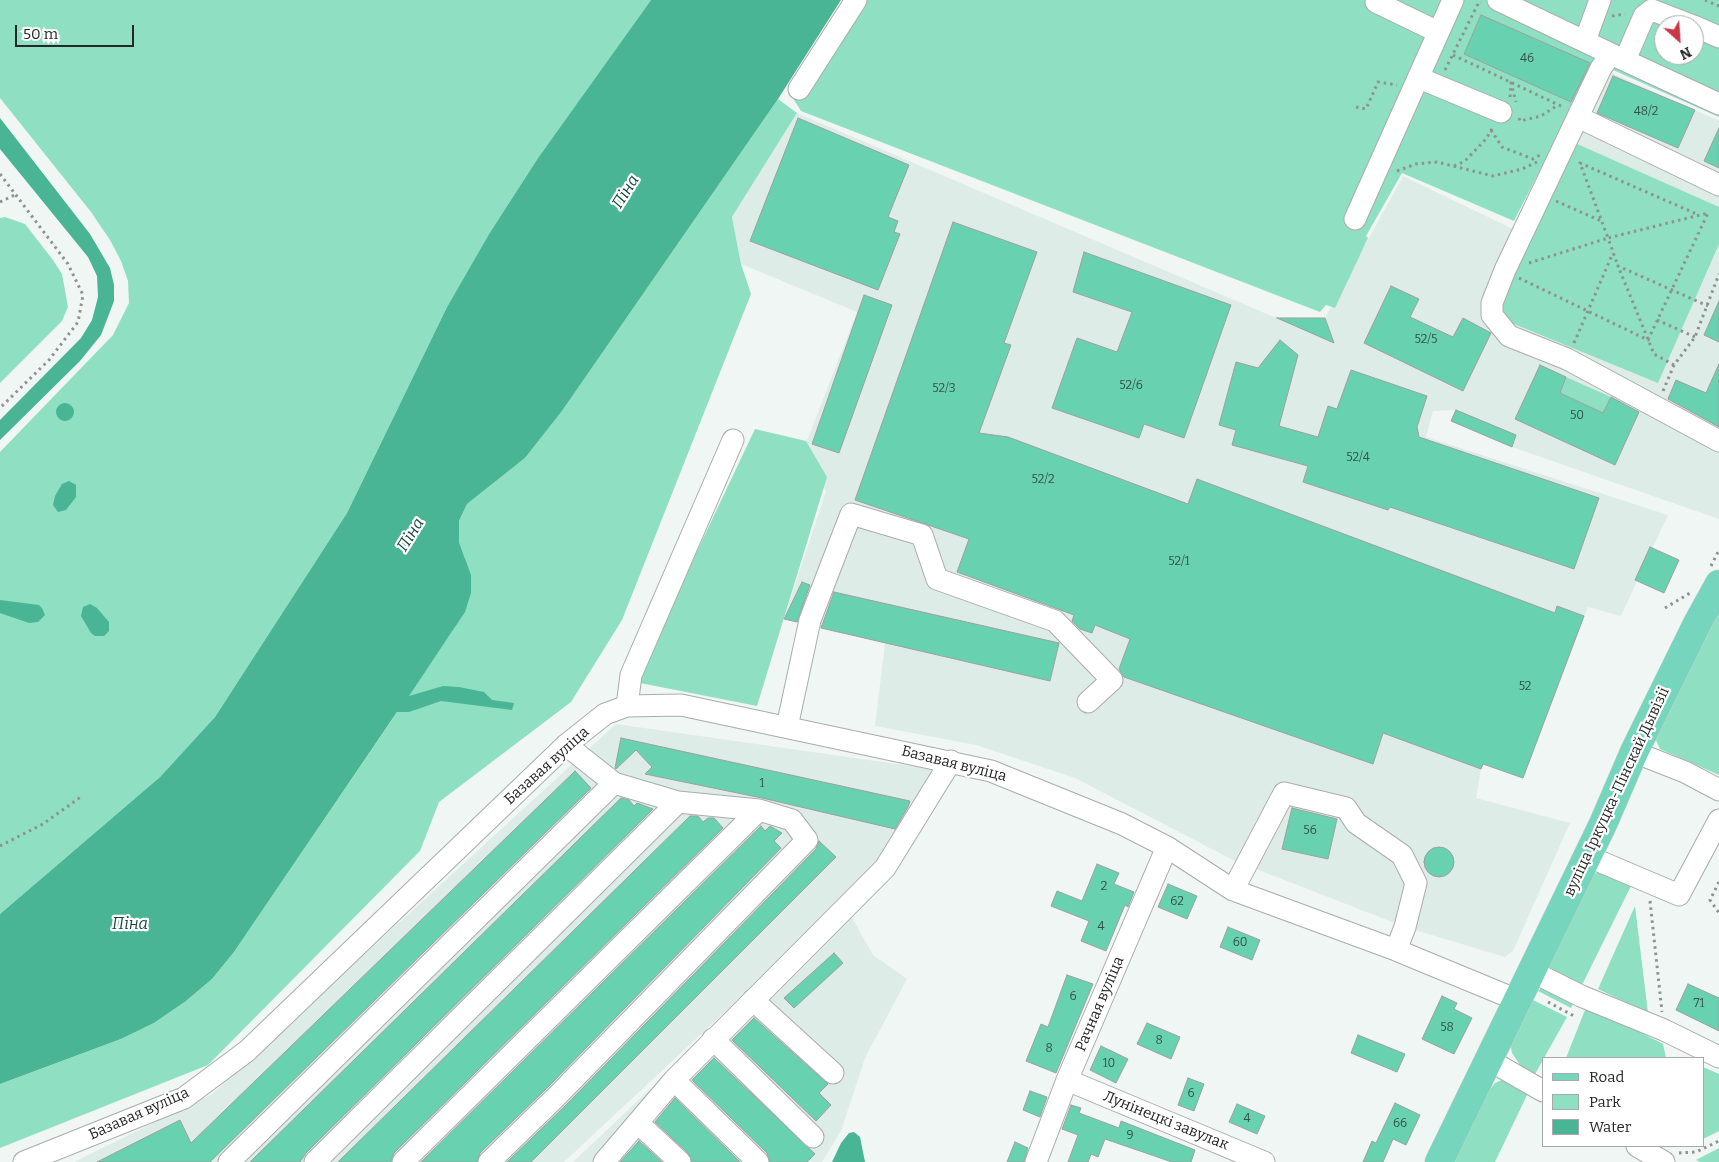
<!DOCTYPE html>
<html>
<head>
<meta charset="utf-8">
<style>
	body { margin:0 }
	#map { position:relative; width:1719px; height:1162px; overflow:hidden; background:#f0f6f4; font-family:Bitter,serif }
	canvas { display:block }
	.legend { position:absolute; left:1542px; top:1057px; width:162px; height:90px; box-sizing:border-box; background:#fff; border:1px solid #a8a9a9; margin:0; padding:6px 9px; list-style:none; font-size:15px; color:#262827 }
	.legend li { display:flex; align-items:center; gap:10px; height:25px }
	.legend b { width:25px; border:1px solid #a8a9a9 }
	.north { position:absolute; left:1654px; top:15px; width:50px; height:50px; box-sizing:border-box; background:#fff; border:1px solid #a8a9a9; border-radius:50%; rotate:154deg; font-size:14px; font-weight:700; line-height:20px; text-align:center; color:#262827 }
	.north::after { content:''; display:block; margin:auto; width:18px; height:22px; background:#c83847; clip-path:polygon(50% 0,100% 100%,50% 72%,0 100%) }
	.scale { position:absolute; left:15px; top:25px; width:119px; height:22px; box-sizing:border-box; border:2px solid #262827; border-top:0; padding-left:6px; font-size:15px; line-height:18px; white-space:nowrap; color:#262827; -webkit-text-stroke:4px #fff; paint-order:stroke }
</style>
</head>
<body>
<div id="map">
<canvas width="1719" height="1162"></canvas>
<ul class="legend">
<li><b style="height:6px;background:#75d5bd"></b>Road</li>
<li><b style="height:14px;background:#8fdfc3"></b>Park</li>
<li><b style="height:14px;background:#49b594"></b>Water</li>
</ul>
<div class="north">N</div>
<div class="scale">50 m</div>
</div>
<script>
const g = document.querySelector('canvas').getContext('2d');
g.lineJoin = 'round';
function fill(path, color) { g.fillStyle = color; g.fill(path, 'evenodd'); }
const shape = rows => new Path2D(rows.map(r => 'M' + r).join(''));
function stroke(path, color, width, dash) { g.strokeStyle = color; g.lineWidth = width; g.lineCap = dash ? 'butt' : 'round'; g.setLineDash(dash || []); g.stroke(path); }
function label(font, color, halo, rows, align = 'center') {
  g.font = font + ' Bitter,serif'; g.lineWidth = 4.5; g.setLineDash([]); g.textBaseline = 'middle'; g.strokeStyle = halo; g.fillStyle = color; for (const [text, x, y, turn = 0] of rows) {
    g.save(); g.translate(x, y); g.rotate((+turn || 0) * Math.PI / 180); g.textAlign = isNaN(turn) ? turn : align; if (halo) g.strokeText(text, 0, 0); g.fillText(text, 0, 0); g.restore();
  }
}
fill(shape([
	[1601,68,1719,121,1719,519,1512,447,1451,421,1455,410,1433,411,1426,437,1668,515,1621,616,1588,607,1523,778,1483,764,1481,769,1476,798,1570,823,1513,951,1505,957,1405,927,1233,860,1075,778,976,745,875,726,885,643,784,619,826,491,801,456,857,312,741,264,732,217,797,113,1274,317,1325,318,1403,176,1515,230],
	[616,724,932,769,905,844,564,1162,74,1162,212,1094],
	[845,905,873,955,907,979,865,1058,841,1131,822,1162,573,1162]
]), '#deece7');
fill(shape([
	[0,0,651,0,538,158,489,234,447,307,347,513,215,717,160,777,0,914,0,452,113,335,129,303,128,281,121,261,110,240,91,212,0,98],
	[848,0,1719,0,1719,117,1595,62,1514,221,1402,173,1366,236,1368,238,1335,308,1326,305,1320,312,801,111,789,92],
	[1664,25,1694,25,1694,55,1664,55],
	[778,99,797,113,732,217,741,264,751,294,622,620,571,702,439,802,420,851,208,1065,0,1148,0,1084,121,1039,154,1023,186,1001,212,979,234,952,453,630,465,558,459,542,459,521,467,504,525,458,562,411],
	[1575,143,1719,207,1719,244,1658,383,1492,315],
	[5,217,25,224,53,260,62,274,68,307,62,321,0,383,0,218],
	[1566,377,1611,397,1603,413,1560,393],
	[755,429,806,441,827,477,757,706,635,682],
	[1719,612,1719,775,1660,749,1655,738],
	[1602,870,1632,884,1580,989,1552,973,1548,966,1594,874],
	[1635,906,1648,1013,1598,989],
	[1548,988,1575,1000,1571,1008,1538,991,1540,989],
	[1531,999,1567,1017,1535,1074,1520,1065,1512,1053,1510,1042],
	[1587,1005,1663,1044,1666,1058,1566,1058],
	[1703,1067,1719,1074,1719,1131,1703,1139],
	[1504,1079,1529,1091,1495,1162,1453,1162,1488,1092,1495,1083],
	[1719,1148,1719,1162,1700,1162,1696,1160]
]), '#8fdfc3');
fill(shape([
	[651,0,841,0,778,99,562,411,525,458,467,504,459,521,459,542,471,575,471,593,465,612,409,696,443,686,459,687,484,692,492,700,514,703,512,710,441,701,409,712,397,712,234,952,212,979,186,1001,154,1023,121,1039,0,1084,0,914,160,777,215,717,347,513,447,307,489,234,538,158],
	[0,118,90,234,110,268,114,285,114,301,101,335,80,361,0,440,0,420,81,338,92,320,98,297,97,276,88,257,0,149],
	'56 412a9 9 0 1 1 18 0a9 9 0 1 1-18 0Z',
	[69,481,76,485,76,497,66,510,58,512,53,505,55,496,62,484],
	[0,600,39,605,42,608,45,615,38,622,29,623,0,613],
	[90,604,97,608,109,622,109,631,104,636,95,636,91,633,81,616,83,607],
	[854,1132,860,1137,865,1162,832,1162,841,1143,849,1133]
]), '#49b594');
const building = shape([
	[1481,15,1590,63,1571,102,1464,54,1481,15],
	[1613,76,1695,110,1678,148,1597,113,1613,76],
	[798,118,909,165,888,217,898,221,894,232,900,234,878,290,750,241,798,118],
	[1719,128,1719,168,1704,161,1719,128],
	[953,222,1037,252,1004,343,1011,345,979,433,1008,437,1188,504,1197,479,1555,613,1557,606,1584,616,1523,778,1483,764,1481,769,1383,733,1373,764,1124,677,1119,669,1130,639,1095,625,1092,633,1080,629,1072,621,1074,615,957,572,969,539,855,500,953,222],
	[1084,252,1231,305,1184,438,1144,424,1139,438,1052,408,1077,338,1117,352,1132,312,1073,292,1084,252],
	[1391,286,1419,299,1410,317,1453,337,1463,318,1491,333,1463,391,1364,343,1391,286],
	[864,295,892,305,839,453,812,444,864,295],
	[1719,301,1719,342,1704,335,1719,301],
	[1277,318,1325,318,1334,343,1277,318],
	[1280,340,1298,355,1279,426,1318,437,1328,406,1337,409,1351,370,1427,396,1417,427,1419,437,1599,498,1574,569,1390,507,1388,510,1303,482,1308,466,1232,445,1236,430,1219,425,1236,362,1258,368,1280,340],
	[1719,364,1719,427,1668,399,1676,380,1706,393,1719,364],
	[1540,365,1566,377,1560,393,1603,413,1611,397,1639,412,1615,465,1515,419,1540,365],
	[1456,410,1516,435,1512,447,1451,421,1456,410],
	[1650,547,1679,560,1664,593,1635,580,1650,547],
	[802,582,810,585,797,622,784,619,802,582],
	[834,592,1059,643,1050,681,821,628,834,592],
	[621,738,910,801,908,807,895,829,762,798,645,774,652,767,636,750,616,769,615,768,621,738],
	[575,771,591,788,210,1162,97,1162,180,1120,191,1143,575,771],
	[621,798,629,800,634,806,637,803,653,809,306,1153,300,1162,250,1162,621,798],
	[1292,808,1337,819,1328,859,1282,849,1292,808],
	[690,816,698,816,703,822,708,818,714,818,723,828,394,1153,391,1162,338,1162,690,816],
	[761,826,765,831,770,826,782,833,774,841,781,848,548,1087,480,1153,477,1162,421,1162,761,826],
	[819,841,836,857,531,1162,507,1162,566,1105,816,849,819,841],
	'1424 862a15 15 0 1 1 30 0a15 15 0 1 1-30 0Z',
	[1097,864,1119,873,1114,884,1134,892,1128,907,1125,905,1106,951,1081,941,1089,921,1051,906,1057,891,1082,901,1097,864],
	[1168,884,1197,896,1187,919,1158,907,1168,884],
	[1228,927,1260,940,1252,960,1220,947,1228,927],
	[834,953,843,963,794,1008,784,998,834,953],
	[1067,975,1093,984,1056,1073,1026,1061,1041,1024,1048,1027,1067,975],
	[1688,984,1719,998,1719,1031,1676,1010,1688,984],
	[1442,996,1457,1003,1454,1009,1472,1018,1454,1054,1422,1039,1442,996],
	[754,1018,828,1084,819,1093,831,1105,816,1121,732,1040,754,1018],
	[1147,1023,1180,1037,1171,1059,1137,1044,1147,1023],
	[1358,1035,1405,1054,1397,1072,1351,1053,1358,1035],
	[1101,1046,1128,1059,1116,1083,1090,1070,1101,1046],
	[714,1058,815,1154,807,1162,770,1162,767,1153,692,1080,714,1058],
	[1188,1078,1204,1084,1194,1111,1178,1105,1188,1078],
	[1030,1091,1047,1097,1040,1117,1023,1110,1030,1091],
	[675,1098,740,1162,692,1162,688,1153,655,1122,675,1098],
	[1395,1103,1420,1115,1406,1145,1393,1139,1383,1162,1363,1162,1372,1141,1376,1143,1395,1103],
	[1237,1104,1265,1116,1257,1134,1229,1122,1237,1104],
	[1071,1105,1081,1108,1079,1113,1119,1128,1121,1121,1195,1150,1191,1162,1172,1162,1105,1139,1098,1157,1091,1154,1088,1162,1068,1162,1078,1135,1062,1129,1071,1105],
	[639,1141,662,1162,620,1162,639,1141],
	[1015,1142,1028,1148,1024,1162,1007,1162,1015,1142]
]);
fill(building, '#68d1af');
stroke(building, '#9ca19f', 1);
const minor = shape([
	[1377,0,1376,2,1438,32],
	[1498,0,1611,54],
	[1694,26,1719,37],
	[1585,41,1600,0],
	[1625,60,1644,16,1652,10,1691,25],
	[1419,78,1501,112],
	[799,89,856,0],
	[1719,104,1611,54,1601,68,1505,270,1492,303,1492,315,1509,336,1567,359,1719,441],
	[1578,117,1719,185],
	[1355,219,1453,0],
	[627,706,631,675,733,440],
	[787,727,810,620,851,514,922,535,937,579,1055,621,1112,680,1088,702],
	[1634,752,1685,772,1719,790],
	[1587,856,1679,895,1719,820],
	[1233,890,1284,793,1346,808,1356,823,1402,855,1416,883,1405,927,1396,950],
	[1531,971,1581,996,1664,1030,1719,1057],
	[753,1000,833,1073],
	[713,1039,813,1137],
	[1489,1060,1543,1091],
	[674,1080,758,1162],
	[1067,1080,1264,1162],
	[638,1123,680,1162],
	[1637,1146,1664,1162],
	[24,1162,184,1098,247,1051,566,745,605,714,627,706,681,705,991,771,1122,824,1167,847,1233,890,1396,950,1517,1000],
	[229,1162,614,783],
	[315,1162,678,802],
	[403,1162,759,810],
	[489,1162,557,1096,807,840,792,820,759,810,678,802,614,783,566,745],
	[604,1162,674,1080,885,868,951,761],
	[1036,1162,1067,1080,1167,847]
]);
const major = shape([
	[1439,1162,1603,824,1634,752,1698,622,1719,584]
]);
stroke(minor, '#a8adab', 23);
stroke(major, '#cfd0cf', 29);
stroke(shape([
	[1705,0,1719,6],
	[1612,16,1625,14],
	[1453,55,1563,107],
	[1445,70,1479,2,1481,3],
	[1510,97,1511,83,1516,102],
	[1356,107,1366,109,1378,82,1397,85],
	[1519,118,1520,121,1541,116,1558,105],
	[1491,130,1502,147,1533,159,1540,155],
	[1454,166,1465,161,1486,139,1493,127],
	[1397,171,1416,164,1437,162,1493,176,1522,169,1537,162],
	[0,174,68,264,83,295,78,322,49,360,0,408],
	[1556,201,1601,221],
	[0,202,17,194],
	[1529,263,1608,238,1580,163,1699,215],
	[1519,278,1648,340,1708,213,1608,238,1618,266],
	[1657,320,1695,337],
	[1574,343,1613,253],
	[1674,365,1654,354,1618,266,1708,306],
	[1663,391,1674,365,1695,337,1719,274],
	[1711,566,1719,550],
	[1665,608,1690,593],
	[0,846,43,824,82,796],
	[1719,882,1710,900,1719,913],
	[1650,901,1662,1012],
	[1548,1002,1574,1016],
	[1679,1153,1696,1152,1719,1141]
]), '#8e9290', 3, [2.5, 4]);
stroke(minor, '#fff', 21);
stroke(major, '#75d5bd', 28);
label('12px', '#365249', null, [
	["46",1527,59],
	["48/2",1646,112],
	["52/5",1426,340],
	["52/6",1131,386],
	["52/3",944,389],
	["50",1577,416],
	["52/4",1358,458],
	["52/2",1043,480],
	["52/1",1179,562],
	["52",1525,687],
	["1",762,784],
	["56",1310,831],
	["2",1104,887],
	["62",1177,902],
	["4",1101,927],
	["60",1240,943],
	["6",1073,997],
	["71",1699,1004],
	["58",1447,1028],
	["8",1159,1041],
	["8",1049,1049],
	["10",1109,1064],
	["6",1191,1094],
	["4",1247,1119],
	["66",1400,1124],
	["9",1130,1136]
]);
label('15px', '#262827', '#fff', [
	["Базавая вуліца",954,764,14],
	["Базавая вуліца",547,766,-42],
	["вуліца Іркуцка-Пінскай Дывізіі",1617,792,-65],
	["Рачная вуліца",1100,1004,-67],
	["Базавая вуліца",139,1114,-24],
	["Лунінецкі завулак",1166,1121,22]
]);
label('italic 16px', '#1a483a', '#fff', [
	["Піна",626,192,-58],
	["Піна",411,535,-58],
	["Піна",130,925]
]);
</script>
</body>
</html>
